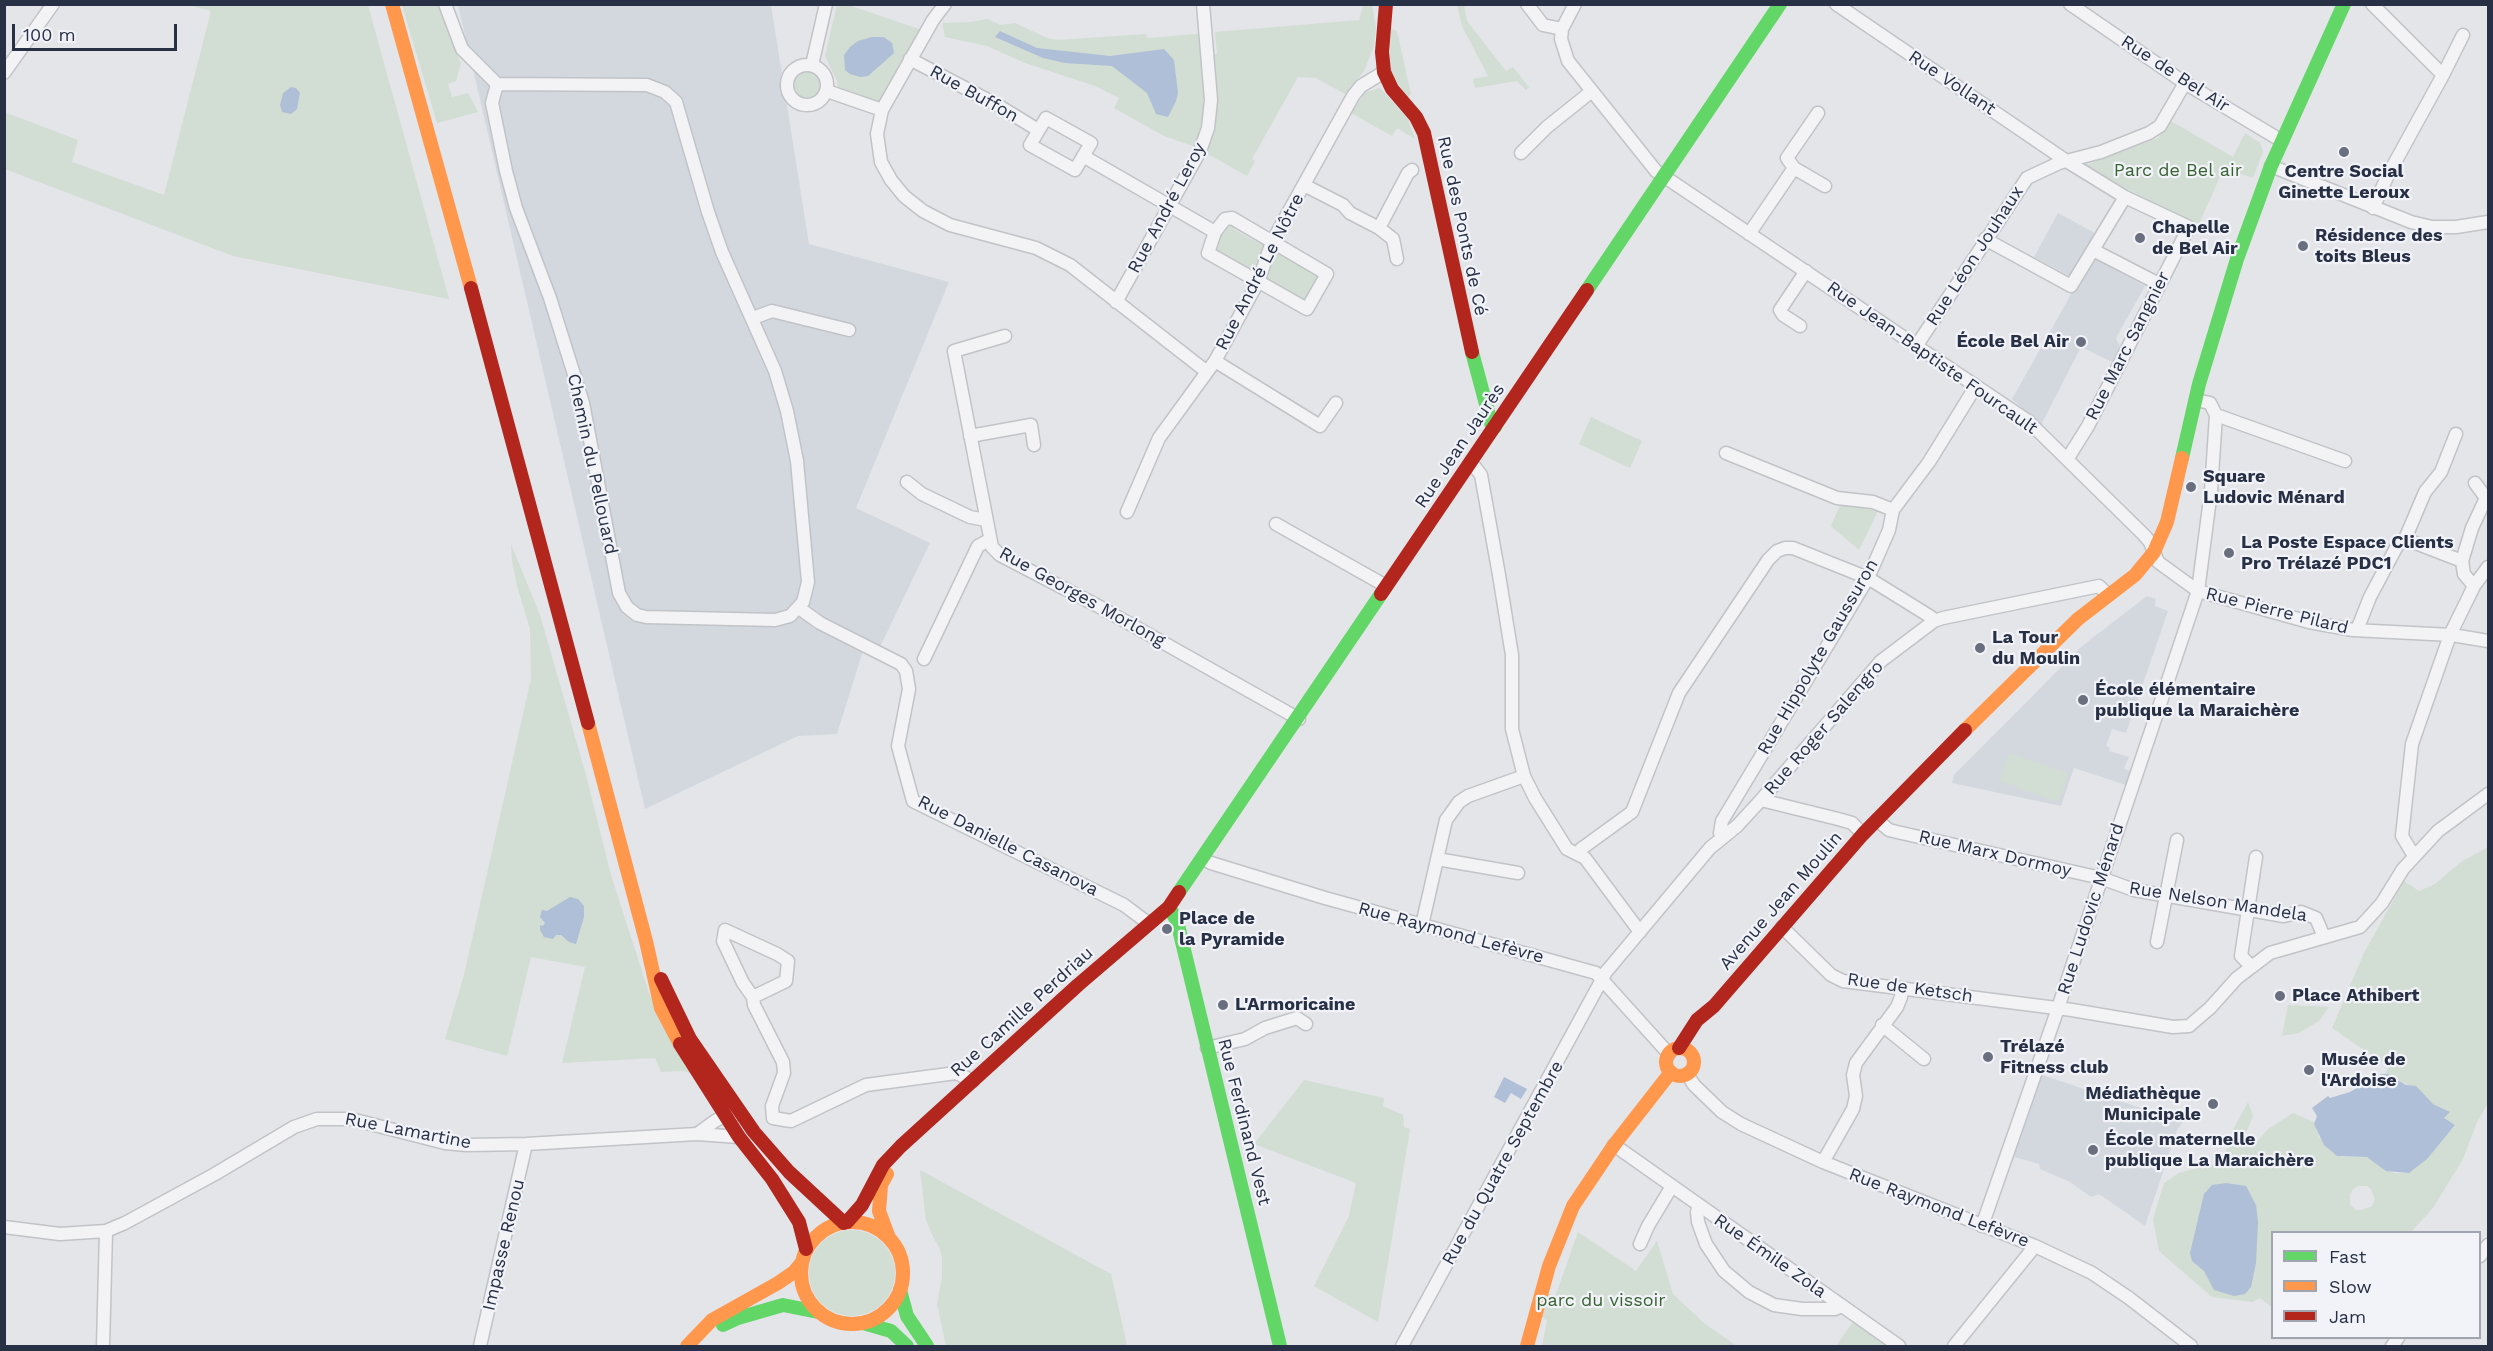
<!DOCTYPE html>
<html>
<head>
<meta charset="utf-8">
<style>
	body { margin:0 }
	#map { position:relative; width:2493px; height:1351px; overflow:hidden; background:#e3e5e9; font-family:"Work Sans",sans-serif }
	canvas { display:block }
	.frame { position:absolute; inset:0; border:6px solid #273045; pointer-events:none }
	.legend { position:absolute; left:2271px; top:1231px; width:210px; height:108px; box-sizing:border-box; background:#f1f3f8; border:2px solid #a0a5b0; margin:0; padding:8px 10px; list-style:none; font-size:18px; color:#273045 }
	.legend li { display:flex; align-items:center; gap:12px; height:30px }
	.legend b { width:30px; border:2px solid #a0a5b0 }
	.scale { position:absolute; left:12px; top:24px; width:165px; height:27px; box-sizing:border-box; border:3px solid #273045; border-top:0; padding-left:8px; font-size:18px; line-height:21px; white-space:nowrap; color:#273045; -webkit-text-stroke:4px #f1f3f8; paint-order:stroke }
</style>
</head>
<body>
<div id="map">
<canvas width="2493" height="1351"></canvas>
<div class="frame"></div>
<ul class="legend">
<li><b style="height:8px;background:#63d668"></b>Fast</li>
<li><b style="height:8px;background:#ff974d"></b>Slow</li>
<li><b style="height:8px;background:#b3261e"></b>Jam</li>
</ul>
<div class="scale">100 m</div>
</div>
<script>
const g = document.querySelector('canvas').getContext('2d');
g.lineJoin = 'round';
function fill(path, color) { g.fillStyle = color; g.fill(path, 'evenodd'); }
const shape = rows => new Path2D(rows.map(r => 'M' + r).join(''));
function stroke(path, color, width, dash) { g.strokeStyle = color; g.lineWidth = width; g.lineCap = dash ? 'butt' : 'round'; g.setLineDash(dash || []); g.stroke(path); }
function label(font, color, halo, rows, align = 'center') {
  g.font = font + ' "Work Sans",sans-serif'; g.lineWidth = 4.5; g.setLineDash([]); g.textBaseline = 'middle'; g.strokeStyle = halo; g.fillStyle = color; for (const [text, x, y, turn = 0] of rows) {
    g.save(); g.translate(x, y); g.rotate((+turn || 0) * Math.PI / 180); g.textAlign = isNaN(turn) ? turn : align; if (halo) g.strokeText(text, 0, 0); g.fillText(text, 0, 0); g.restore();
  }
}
fill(shape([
	[458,5,771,5,809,244,949,282,856,508,930,543,879,649,865,644,837,734,798,736,645,809],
	[2058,213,2095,233,2071,277,2034,257],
	[2092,257,2145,286,2116,338,2120,347,2112,362,2081,347,2041,425,2012,399],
	[2147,596,2156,599,2155,606,2168,611,2126,733,2112,729,2106,746,2110,748,2109,751,2129,757,2124,769,2131,771,2126,785,2074,768,2061,806,1952,783,1954,775,2082,646],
	[2042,1075,2183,1122,2177,1130,2145,1226,2099,1194,2091,1197,2070,1182,2040,1169,2039,1164,2014,1157]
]), '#d3d8df');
fill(shape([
	[188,5,368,5,449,299,233,256,5,169,4,112,78,140,72,162,164,195,211,11],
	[402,5,441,5,446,28,461,63,456,81,448,84,452,97,468,93,478,112,437,123],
	[837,5,848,5,922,30,882,102,874,104,838,91,837,81,825,56],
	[1363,5,1372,5,1376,28,1374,46,1364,71,1345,94,1316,78,1298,77,1252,159,1255,161,1247,176,1206,153,1211,136,1213,55,1217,54,1215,32,1359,20],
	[1457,5,1464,5,1467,21,1506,71,1513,67,1529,87,1526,90,1517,81,1475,88,1473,79,1488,76,1462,26],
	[987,19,1001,25,1015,23,1047,38,1058,40,1146,34,1147,38,1198,34,1204,94,1202,120,1196,147,1164,136,1114,108,1119,98,1095,86,1025,63,987,46,945,37,942,23,972,22],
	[1391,29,1397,31,1410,90,1411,94,1407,98,1389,68],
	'793 84a15 15 0 1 1 30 0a15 15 0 1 1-30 0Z',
	[1380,88,1408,119,1415,139,1397,128,1392,136,1351,113,1366,92],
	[2171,121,2233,157,2245,133,2260,143,2263,151,2253,178,2224,168,2198,226,2083,166,2158,138],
	[1233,224,1236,225,1234,229,1260,244,1262,240,1265,244,1251,274,1214,252,1222,233,1226,227],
	[1282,251,1288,253,1286,257,1321,278,1304,303,1265,280,1272,258,1276,252],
	[1591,417,1642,441,1630,468,1579,444],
	[1841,503,1878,511,1859,550,1831,526],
	[511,544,540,615,586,775,611,875,649,993,692,1074,684,1071,661,1072,655,1058,562,1063,585,967,531,957,507,1056,445,1039,464,975,531,679,530,629,517,586,512,560],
	[2009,753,2068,773,2058,802,1999,781],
	[2488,847,2488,1103,2477,1122,2463,1159,2433,1208,2411,1232,2272,1232,2272,1307,2260,1298,2253,1302,2212,1297,2159,1251,2153,1219,2164,1183,2179,1173,2220,1162,2228,1147,2234,1128,2248,1102,2253,1116,2241,1145,2256,1143,2268,1129,2293,1113,2314,1122,2319,1137,2333,1153,2342,1157,2367,1157,2394,1173,2406,1173,2413,1170,2455,1126,2444,1118,2449,1112,2433,1104,2410,1086,2385,1073,2389,1067,2332,1028,2364,953,2404,881,2419,891,2435,884,2461,862],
	[2358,1186,2367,1186,2371,1189,2375,1199,2372,1206,2362,1210,2356,1210,2350,1204,2350,1194,2353,1189],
	[2288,1005,2329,1007,2319,1021,2299,1033,2282,1036],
	[1304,1080,1384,1098,1383,1106,1403,1115,1404,1127,1410,1129,1378,1322,1314,1286,1349,1216,1356,1183,1254,1144],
	[920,1170,1111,1274,1127,1346,946,1346,937,1304,942,1277,942,1258,940,1249,932,1235,926,1220],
	'809 1273a43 43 0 1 1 86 0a43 43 0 1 1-86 0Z',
	[1578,1232,1636,1271,1657,1241,1673,1294,1705,1324,1737,1346,1542,1346,1547,1321,1542,1317,1549,1293,1555,1297],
	[1855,1319,1894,1346,1836,1346]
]), '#d2ddd3');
fill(shape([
	[1000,31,1037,48,1110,56,1164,49,1174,60,1178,93,1176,101,1168,117,1156,114,1147,93,1112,66,1065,63,1043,58,995,37],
	[872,37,884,37,892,43,894,53,868,76,860,77,850,74,845,70,844,55,850,47,858,41],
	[291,87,296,88,300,93,297,109,291,114,282,112,280,105,283,93],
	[570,897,578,899,584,906,584,917,576,944,569,942,561,935,556,935,553,939,544,937,540,930,540,925,543,926,545,923,540,917,542,910,547,911],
	[2381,1074,2388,1074,2406,1085,2416,1086,2433,1104,2450,1112,2444,1118,2455,1125,2427,1159,2409,1173,2386,1171,2367,1157,2337,1156,2324,1145,2314,1124,2317,1116,2312,1108,2328,1096,2330,1098,2350,1092],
	[1504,1077,1527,1089,1521,1099,1511,1093,1505,1103,1494,1097],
	[2226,1183,2246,1186,2256,1205,2258,1222,2256,1263,2251,1287,2245,1294,2234,1296,2214,1290,2204,1271,2192,1261,2190,1253,2204,1194,2212,1185]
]), '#aebfd7');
const street = shape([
	[445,4,462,49,497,84],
	[945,4,933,20,882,110,877,134,881,162,891,180,904,196,923,211,950,225,1036,248,1070,265,1207,372],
	[1527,4,1543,25,1562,29],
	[1575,4,1562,29,1561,39,1568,61,1656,171,2028,421,2144,535,2150,542,2158,562,2198,591,2309,622,2353,630,2452,635,2488,641],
	[1836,4,2068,162,2125,197,2189,227,2088,426,2068,458],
	[2070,4,2185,83,2282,141],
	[2372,4,2443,75,2388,175,2373,208],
	[910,59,999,106,1038,130],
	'787 85a20 20 0 1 1 40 0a20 20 0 1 1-40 0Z',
	[812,65,826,4],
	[4,73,53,4],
	[2443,75,2463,35],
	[497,84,647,85,665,92,676,102,708,212,722,252,775,371,787,411,797,461,808,582,803,602,790,616,775,620,646,617,637,615,627,607,619,593,583,403,550,298,516,208,506,171,492,103,497,84],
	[827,91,882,110],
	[1046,118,1091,143,1075,170,1030,145,1046,118],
	[1521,153,1547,127,1592,91],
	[1083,156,1215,232],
	[2271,166,2411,222,2432,227,2456,227,2488,222],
	[1794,168,1787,158,1818,113],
	[1304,185,1343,205,1350,213,1379,228,1408,173,1412,170],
	[1232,218,1327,274,1307,309,1208,253,1215,232,1225,219,1232,218],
	[1379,228,1393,239,1397,259],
	[1749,234,1794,168,1825,186],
	[1985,239,2071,286,2125,197],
	[2093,250,2159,284],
	[1116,302,1200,151,1208,128,1211,100,1203,4],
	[753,318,772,311,849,330],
	[1800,326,1783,315,1780,310,1806,271],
	[1005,336,954,351,992,547,1000,555,1098,606,1299,719],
	[1917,345,2027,178,2059,163,2101,152,2149,133,2160,126,2185,83],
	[1215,361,1320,426,1336,403],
	[2216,415,2345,461],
	[970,436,1031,425,1034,445],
	[1726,453,1837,498,1873,502,1893,510],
	[1471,462,1481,475,1499,575,1512,655,1512,729,1524,776,1535,798,1567,849,1585,858,1640,932],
	[907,482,922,494,970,517,986,520],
	[1127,512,1159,438,1215,361,1258,282,1272,242,1353,96,1361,86,1384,72],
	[1276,524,1386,586],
	[2405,539,2425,492,2441,472,2456,434],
	[2462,561,2472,528,2486,498,2475,483],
	[799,608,820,623,901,664,906,671,909,689,898,746,913,801,1124,905,1148,923],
	[2357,630,2370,597,2397,546,2405,539,2462,561,2464,574,2474,586],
	[924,659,978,546,989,540],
	[1761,800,1838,819,1852,823,1863,834],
	[1877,820,1889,830,1897,832,2101,878,2134,890,2284,916,2301,912,2316,918,2324,937],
	[1722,838,1720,833,1722,821,1868,578,1889,530,1893,510,1929,462,1976,386],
	[1579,855,1581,849,1632,812,1679,693,1768,560,1777,551,1785,548,1793,548,1868,578,1931,617,1934,621],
	[2414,856,2402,836,2412,744,2450,635,2474,586,2488,567],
	[1203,859,1211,863,1325,898,1596,973,1669,1054],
	[1437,859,1518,873],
	[1422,925,1446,820,1459,802,1468,796,1524,776],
	[1782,927,1831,975,1843,981,2072,1010,2173,1027,2189,1026,2210,1008,2237,978,2270,953,2360,927,2382,903,2403,869,2438,831,2488,794],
	[2157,942,2177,840],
	[2252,967,2241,956,2256,857],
	[753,997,786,981,788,961,777,954,725,930,723,941,743,983,753,997,754,1005,783,1062,784,1073,772,1106,773,1118,791,1121,866,1085,956,1073,973,1081],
	[1882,1025,1924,1059],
	[1207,1048,1245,1039,1265,1028,1297,1018,1306,1024],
	[1687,1074,1694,1085,1722,1112,1741,1124,1823,1162,2035,1246,2092,1273,2129,1298,2191,1346],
	[697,1134,715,1121,726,1115,732,1116],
	[1614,1145,1899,1346],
	[1823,1162,1853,1109,1856,1096,1853,1075,1856,1063,1897,1007,1901,997,1902,988],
	[1699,1205,1697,1212,1698,1222,1706,1244,1724,1271,1749,1292,1774,1305,1802,1309,1835,1309,1842,1306],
	[1982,1226,2055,1017,2198,591,2211,491,2216,415,2210,403,2196,400],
	[4,1227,60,1234,106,1231,125,1223,215,1174,294,1127,317,1119,351,1119,445,1143,467,1145,526,1144,697,1134,739,1137],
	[1640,1244,1648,1226,1672,1186],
	[2480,1256,2488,1245],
	[103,1346,106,1231],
	[480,1346,526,1144],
	[1402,1346,1606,972,1710,848,1737,826,1761,800,1881,661,1934,621,1943,618,2099,586,2108,595],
	[1954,1346,2035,1246],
	[2392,1346,2398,1338]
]);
stroke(street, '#c1c3c7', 15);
stroke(street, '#f3f3f5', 12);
stroke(shape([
	[1587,290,1780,4],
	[1472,352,1491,423,1495,427],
	[2182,458,2199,384,2237,259,2271,166,2344,4],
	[1179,892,1381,594],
	[1169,907,1177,921,1280,1346],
	[900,1290,907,1316,927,1346],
	[863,1323,891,1331,907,1346],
	[723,1325,738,1318,783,1305,818,1312]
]), '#63d668', 14);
stroke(shape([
	[392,4,471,288],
	[588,723,646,941,661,1008,680,1044],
	[1965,730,2078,619,2135,575,2154,552,2167,522,2182,458],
	'1666 1062a14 14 0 1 1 28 0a14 14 0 1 1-28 0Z',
	[887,1174,881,1185,879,1211,889,1238],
	'801 1273a51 51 0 1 1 102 0a51 51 0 1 1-102 0Z',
	[687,1346,712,1320,778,1283,794,1272,802,1262],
	[1527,1346,1549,1266,1573,1206,1614,1145,1671,1072]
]), '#ff974d', 14);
stroke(shape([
	[1386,4,1382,52,1384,72,1392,89,1416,117,1424,133,1472,352],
	[471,288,588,723],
	[1381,594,1587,290],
	[661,979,690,1039,754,1132,789,1172,844,1223],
	[680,1044,739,1137,772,1179,799,1222,806,1249],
	[1679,1048,1697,1020,1714,1006,1863,834,1965,730],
	[847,1222,862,1205,883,1165,901,1146,1078,985,1169,907,1179,892]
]), '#b3261e', 14);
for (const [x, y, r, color] of [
	[2344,152,6,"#696f7e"],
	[2140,238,6,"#696f7e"],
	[2303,246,6,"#696f7e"],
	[2081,342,6,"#696f7e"],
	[2191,487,6,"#696f7e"],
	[2229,553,6,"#696f7e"],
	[1980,648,6,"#696f7e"],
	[2083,700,6,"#696f7e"],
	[1167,929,6,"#696f7e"],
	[2280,996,6,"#696f7e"],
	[1223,1005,6,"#696f7e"],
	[1988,1057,6,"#696f7e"],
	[2309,1070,6,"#696f7e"],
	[2213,1104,6,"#696f7e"],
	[2093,1150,6,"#696f7e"]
]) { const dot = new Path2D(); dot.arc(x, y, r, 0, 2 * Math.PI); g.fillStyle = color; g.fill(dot); stroke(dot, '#f1f3f8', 2); }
label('18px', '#273045', '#f1f3f8', [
	["Rue de Bel Air",2175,74,33],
	["Rue Vollant",1952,83,34],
	["Rue Buffon",974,94,29],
	["Rue André Leroy",1167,208,-62],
	["Rue des Ponts de Cé",1462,226,78],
	["Rue Léon Jouhaux",1975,256,-57],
	["Rue André Le Nôtre",1260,272,-63],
	["Rue Marc Sangnier",2128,346,-63],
	["Rue Jean-Baptiste Fourcault",1932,358,35],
	["Rue Jean Jaurès",1460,446,-56],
	["Chemin du Pellouard",592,464,78],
	["Rue Georges Morlong",1082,597,29],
	["Rue Pierre Pilard",2277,611,14],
	["Rue Hippolyte Gaussuron",1818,657,-60],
	["Rue Roger Salengro",1824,728,-49],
	["Rue Danielle Casanova",1008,846,27],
	["Rue Marx Dormoy",1995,854,13],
	["Avenue Jean Moulin",1781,901,-49],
	["Rue Nelson Mandela",2218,902,9],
	["Rue Ludovic Ménard",2091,909,-72],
	["Rue Raymond Lefèvre",1451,933,15],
	["Rue de Ketsch",1910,988,8],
	["Rue Camille Perdriau",1022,1012,-42],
	["Rue Ferdinand Vest",1244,1122,76],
	["Rue Lamartine",408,1131,11],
	["Rue du Quatre Septembre",1503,1163,-61],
	["Rue Raymond Lefèvre",1939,1208,21],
	["Impasse Renou",504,1245,-77],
	["Rue Émile Zola",1770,1256,35]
]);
label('18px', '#396233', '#f1f3f8', [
	["Parc de Bel air",2178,171],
	["parc du vissoir",1601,1301]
]);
label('bold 18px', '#273045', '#f1f3f8', [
	["Centre Social",2344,172,"center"],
	["Ginette Leroux",2344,193,"center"],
	["Chapelle",2152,228],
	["de Bel Air",2152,249],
	["Résidence des",2315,236],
	["toits Bleus",2315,257],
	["École Bel Air",2069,342,"right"],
	["Square",2203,477],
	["Ludovic Ménard",2203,498],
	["La Poste Espace Clients",2241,543],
	["Pro Trélazé PDC1",2241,564],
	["La Tour",1992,638],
	["du Moulin",1992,659],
	["École élémentaire",2095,690],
	["publique la Maraichère",2095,711],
	["Place de",1179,919],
	["la Pyramide",1179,940],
	["Place Athibert",2292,996],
	["L'Armoricaine",1235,1005],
	["Trélazé",2000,1047],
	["Fitness club",2000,1068],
	["Musée de",2321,1060],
	["l'Ardoise",2321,1081],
	["Médiathèque",2201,1094,"right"],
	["Municipale",2201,1115,"right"],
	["École maternelle",2105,1140],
	["publique La Maraichère",2105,1161]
], 'left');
</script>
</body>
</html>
